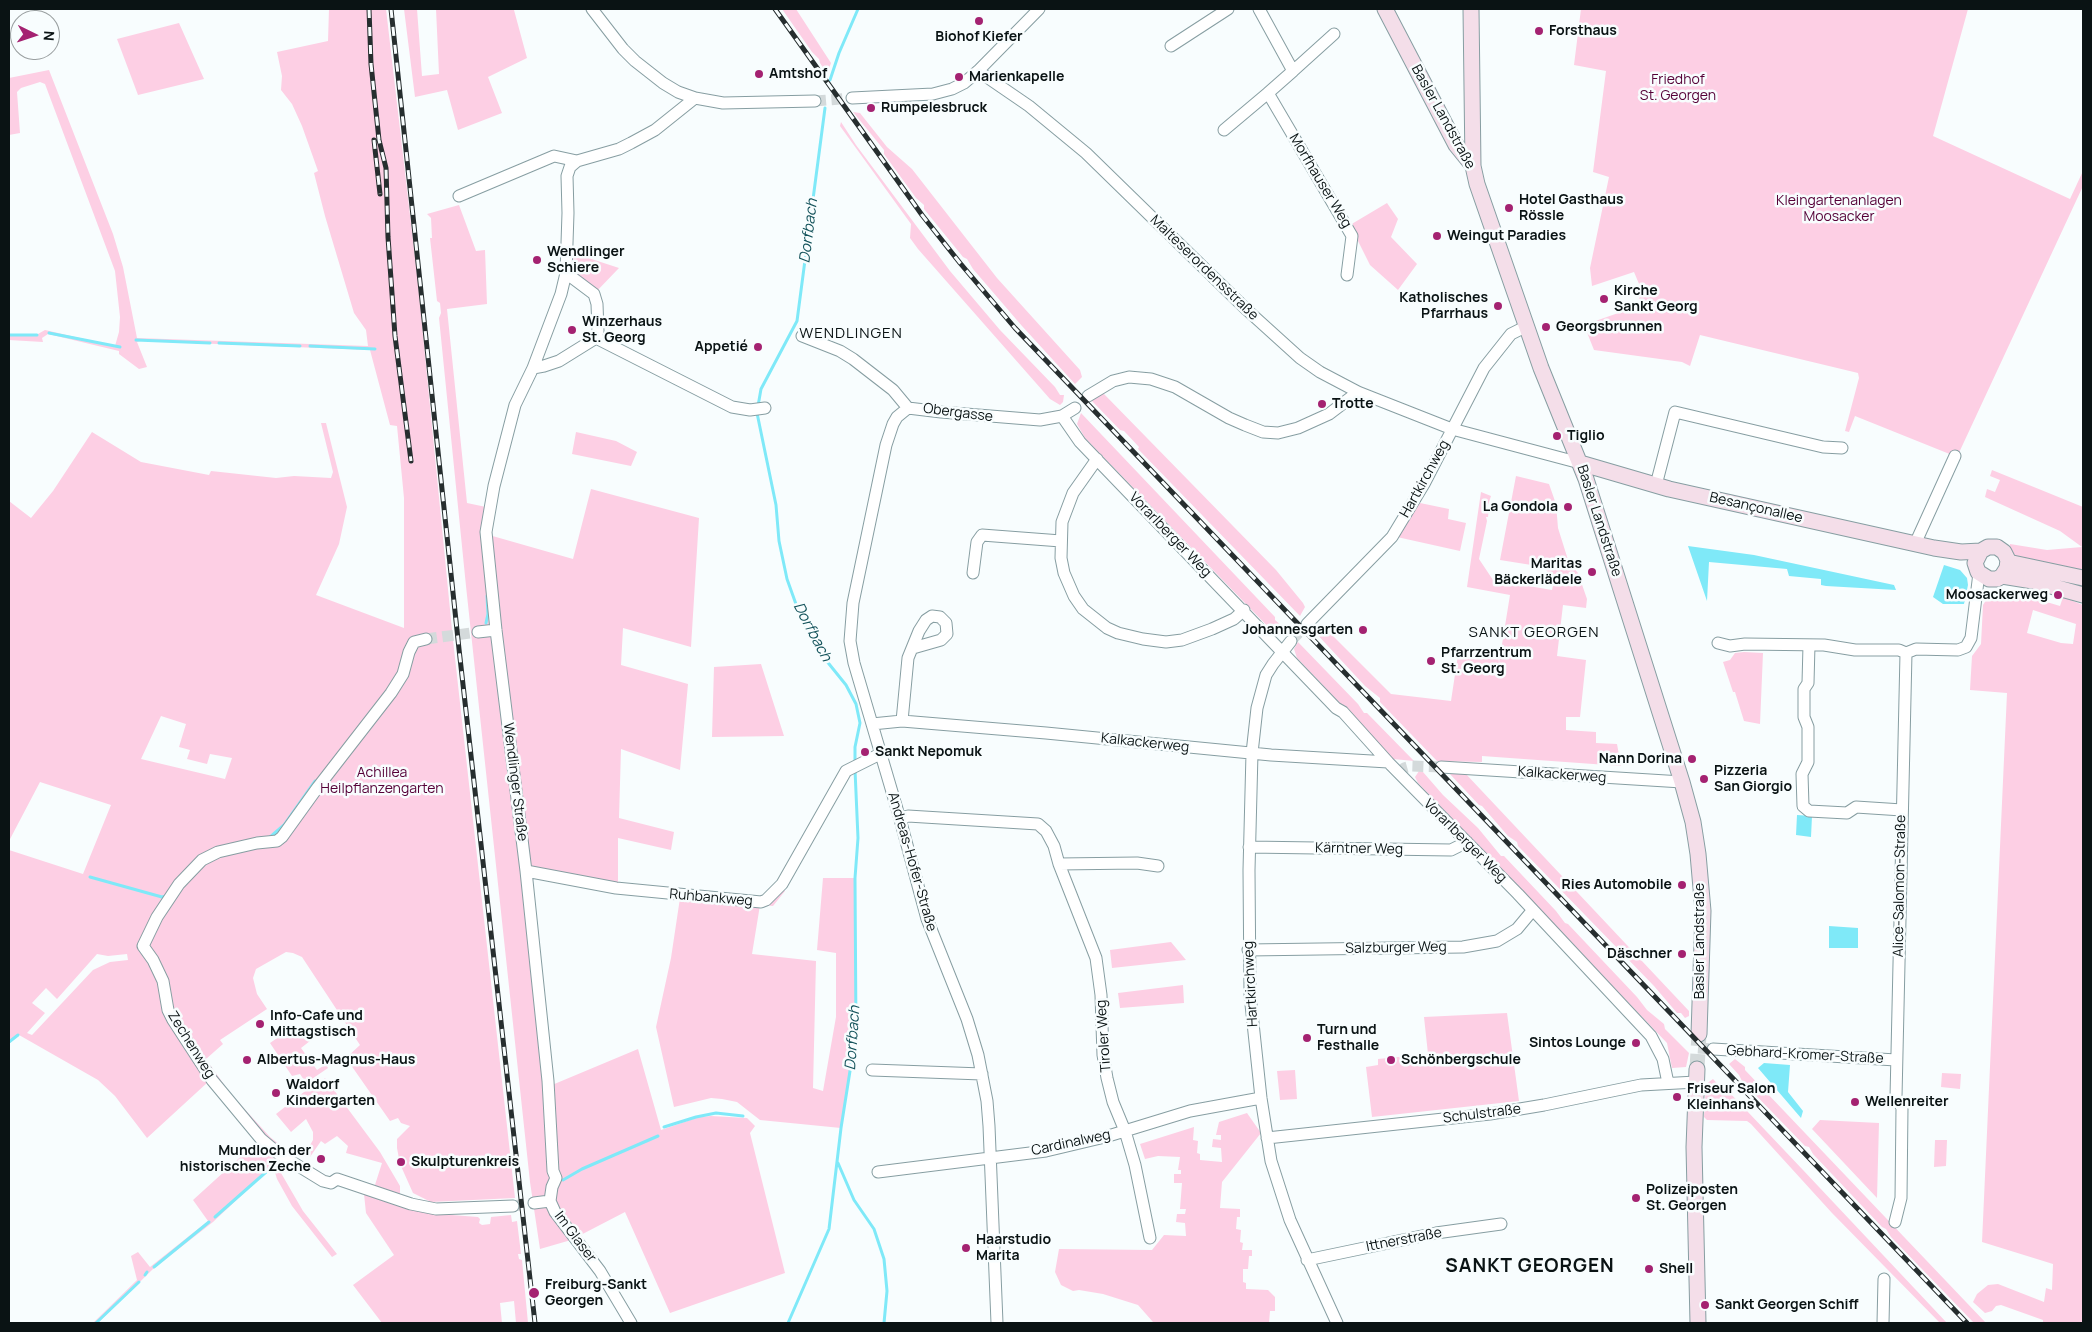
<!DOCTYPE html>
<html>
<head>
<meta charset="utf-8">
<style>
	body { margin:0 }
	#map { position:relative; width:2092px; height:1332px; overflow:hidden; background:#f8fdfe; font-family:Manrope,sans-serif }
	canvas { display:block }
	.frame { position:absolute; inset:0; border:10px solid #0a1314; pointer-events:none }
	.north { position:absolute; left:10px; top:10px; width:50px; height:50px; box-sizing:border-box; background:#f8fdfe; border:1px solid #999fa0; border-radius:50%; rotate:94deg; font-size:14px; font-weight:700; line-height:20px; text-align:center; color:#0a1314 }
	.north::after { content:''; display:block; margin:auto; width:18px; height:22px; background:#a42271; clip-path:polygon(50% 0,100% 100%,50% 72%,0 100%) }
</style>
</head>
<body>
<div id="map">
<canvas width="2092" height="1332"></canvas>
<div class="frame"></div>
<div class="north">N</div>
</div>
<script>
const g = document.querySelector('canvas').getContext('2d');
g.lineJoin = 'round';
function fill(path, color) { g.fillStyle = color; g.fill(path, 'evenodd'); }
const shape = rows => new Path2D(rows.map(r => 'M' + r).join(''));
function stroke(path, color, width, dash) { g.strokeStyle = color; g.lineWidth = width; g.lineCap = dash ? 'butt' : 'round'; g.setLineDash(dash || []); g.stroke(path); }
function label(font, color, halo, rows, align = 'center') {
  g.font = font + ' Manrope,sans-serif'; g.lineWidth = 5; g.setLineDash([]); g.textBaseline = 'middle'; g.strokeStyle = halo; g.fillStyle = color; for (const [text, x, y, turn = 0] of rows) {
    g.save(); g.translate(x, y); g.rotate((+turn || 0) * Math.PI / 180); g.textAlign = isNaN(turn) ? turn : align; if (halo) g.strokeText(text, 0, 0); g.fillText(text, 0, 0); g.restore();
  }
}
fill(shape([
	[329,9,386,9,418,284,453,640,515,1198,431,1202,413,1193,400,1164,397,1148,397,1139,410,1126,401,1123,398,1118,390,1121,346,1058,360,1045,302,957,293,953,286,952,256,969,253,978,257,994,267,1009,220,1040,223,1044,206,1059,230,1093,270,1137,295,1157,330,1178,290,1166,286,1166,281,1173,303,1211,337,1254,332,1257,292,1206,277,1179,273,1166,213,1222,153,1269,98,1323,93,1323,137,1280,131,1256,138,1252,150,1267,208,1221,193,1200,259,1140,208,1082,147,1138,115,1096,98,1080,19,1035,9,1044,9,850,83,874,111,805,40,782,9,841,9,501,31,518,53,491,92,432,141,462,209,475,211,471,276,478,294,476,331,478,333,472,321,423,326,423,347,507,339,544,316,595,404,628,404,498,397,426,390,425,370,350,141,341,137,342,147,367,139,369,119,354,119,351,48,334,42,338,43,342,9,340,9,334,38,334,45,330,115,346,119,332,120,317,115,271,45,84,40,82,21,88,17,92,20,133,9,135,9,78,49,70,113,234,123,267,137,338,368,346,366,330,354,313,325,216,314,173,318,171,302,126,292,104,281,90,282,76,277,52,328,41],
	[161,716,186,724,179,747,190,750,187,759,207,764,210,754,232,758,225,779,141,759],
	[97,954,108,956,127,954,128,960,110,962,93,970,32,1035,27,1033,45,1013,32,1003,46,988,57,999],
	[404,9,417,9,422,76,439,74,436,9,517,9,514,10,527,58,488,77,502,113,458,130,447,90,415,97],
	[782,9,796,9,831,63,827,74,820,63,819,59,812,52],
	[1581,9,1968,9,1933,136,2070,199,2083,171,2083,186,1957,457,1855,416,1849,432,1845,431,1859,378,1858,373,1700,335,1690,366,1682,362,1594,350,1584,325,1641,305,1639,299,1642,291,1634,272,1592,286,1590,268,1609,177,1593,172,1606,71,1574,65],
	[179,23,204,79,138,95,117,39],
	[853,112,860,113,887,147,912,169,997,278,1080,370,1082,377,1075,384,1022,326,973,269,967,259,963,257,924,209,924,205,916,198,884,154,884,150],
	[841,122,856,145,950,271,1000,330,1055,387,1060,395,1064,395,1063,402,1060,405,1050,399,918,249,910,238,911,224,840,126],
	[1387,203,1398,219,1391,237,1417,264,1398,290,1370,265,1350,225],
	[459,205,476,251,485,250,487,304,447,309,467,503,486,507,482,533,573,559,591,489,699,518,691,647,623,628,621,665,688,684,680,770,621,749,619,818,674,832,671,850,618,838,618,884,758,899,782,888,785,891,773,906,760,905,752,954,816,961,813,1088,823,1091,836,1017,836,953,817,950,823,878,855,878,856,1033,841,1128,760,1120,737,1102,722,1099,711,1098,674,1107,656,1027,671,958,680,898,537,878,529,881,552,1085,638,1049,661,1130,699,1117,711,1116,747,1118,755,1126,750,1133,785,1273,670,1313,625,1212,571,1240,540,1249,530,1182,466,586,439,318,441,313,440,303,437,301,430,238,432,238,431,218,427,214],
	[567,251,619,268,594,294,566,273],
	[1100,394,1104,394,1276,570,1303,603,1305,607,1300,616,1138,449,1139,447,1124,431,1120,430,1092,401],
	[1081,413,1275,617,1275,620,1290,633,1275,634,1085,438,1077,424],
	[576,432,616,441,637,452,631,466,572,454],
	[1992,470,2083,507,2083,573,2025,562,2009,553,2010,544,2047,550,2082,547,2060,531,1985,497,1987,489,1995,492,2000,480,1990,476],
	[1516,476,1549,484,1556,504,1558,528,1569,563,1578,573,1587,599,1586,608,1563,605,1557,656,1586,660,1580,717,1566,717,1566,730,1596,732,1596,743,1617,744,1621,766,1482,756,1482,762,1437,761,1380,702,1380,698,1365,686,1314,631,1318,627,1322,626,1326,629,1391,694,1451,701,1459,648,1498,655,1499,663,1510,595,1467,587,1481,492,1491,496,1487,508,1489,509,1488,517,1486,517,1487,521,1479,559,1493,580,1552,590,1554,581,1544,567,1500,560],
	[1420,503,1449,509,1448,519,1466,523,1460,551,1397,537],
	[2005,593,2020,594,2060,606,2063,597,2083,605,2083,1323,2043,1323,2043,1320,2001,1305,1996,1306,1992,1311,1985,1313,1973,1302,1977,1294,1988,1285,1998,1284,2044,1302,2046,1288,2052,1290,2053,1264,1982,1242,2007,693,1970,690,1972,656,1981,644,1983,605,1990,594],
	[2033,610,2076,624,2073,644,2061,643,2027,633],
	[1298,642,1358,704,1364,713,1367,713,1414,761,1393,759,1297,658,1294,649],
	[1744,652,1763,653,1760,724,1744,721,1735,692,1733,692,1723,662,1730,660,1735,653],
	[761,664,784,736,712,737,714,667],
	[1419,771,1423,772,1443,795,1478,828,1501,856,1504,856,1556,911,1565,923,1568,924,1637,997,1647,1010,1664,1024,1665,1029,1689,1053,1686,1067,1672,1068,1667,1043,1418,783,1415,777],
	[1448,772,1465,773,1689,1011,1689,1016,1685,1018,1681,1013,1677,1013,1654,986,1518,846,1517,842,1508,836,1482,806,1479,805],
	[1171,942,1186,960,1112,968,1110,950],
	[1183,985,1184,1003,1120,1008,1118,993],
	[1507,1013,1519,1101,1372,1117,1366,1067,1378,1065,1378,1059,1428,1054,1424,1017],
	[299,1027,310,1041,301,1048,317,1070,326,1064,328,1068,306,1083,300,1074,292,1076,270,1043,283,1034,285,1036],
	[1735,1059,1745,1067,1745,1070,1986,1323,1974,1323,1891,1237,1886,1229,1882,1227,1813,1154,1809,1147,1805,1146,1742,1081,1739,1075,1729,1064],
	[1295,1070,1297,1099,1280,1100,1277,1071],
	[1942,1073,1961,1074,1960,1089,1941,1087],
	[325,1078,380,1152,400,1186,400,1195,374,1188,382,1163,346,1153,348,1146,337,1136,325,1144,321,1141,310,1157,303,1152,309,1147,313,1140,313,1132,306,1119,291,1132,276,1114,304,1092],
	[1713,1079,1725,1092,1729,1092,1803,1170,1947,1323,1940,1323,1832,1213,1751,1124,1747,1121,1707,1120,1704,1117,1706,1084],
	[1247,1113,1261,1133,1222,1182,1220,1208,1240,1209,1240,1217,1237,1217,1236,1229,1241,1230,1240,1242,1243,1243,1242,1250,1252,1250,1252,1256,1249,1256,1248,1269,1243,1269,1243,1282,1246,1283,1246,1289,1268,1290,1275,1297,1275,1311,1270,1311,1269,1323,1153,1322,1138,1305,1103,1294,1079,1290,1073,1291,1061,1285,1055,1272,1059,1249,1152,1250,1164,1235,1186,1236,1185,1223,1176,1222,1177,1214,1185,1214,1186,1209,1180,1209,1182,1183,1174,1183,1174,1174,1181,1174,1181,1170,1178,1170,1180,1157,1158,1156,1145,1159,1140,1144,1194,1127,1193,1140,1198,1141,1197,1153,1200,1154,1200,1160,1222,1162,1221,1148,1212,1147,1213,1139,1221,1140,1221,1135,1216,1135,1219,1122],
	[1820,1120,1879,1123,1877,1198,1812,1129],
	[1935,1140,1947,1140,1946,1166,1934,1167],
	[364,1194,409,1209,426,1213,478,1217,480,1219,479,1223,482,1225,490,1224,491,1217,511,1215,512,1222,517,1221,521,1254,518,1254,519,1259,522,1260,528,1323,516,1323,514,1301,500,1303,502,1323,382,1323,353,1285,394,1255,366,1213]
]), '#fdcfe4');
fill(shape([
	[1688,546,1754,555,1894,585,1896,590,1826,586,1821,585,1821,579,1789,576,1787,569,1709,562,1707,601],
	[1944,565,1960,570,1967,578,1968,585,1964,604,1943,604,1933,597],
	[1797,815,1812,816,1811,837,1796,835],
	[1829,926,1858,928,1858,948,1829,948],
	[1764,1063,1790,1065,1788,1092,1803,1111,1801,1118,1758,1068]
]), '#7fe9f8');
stroke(shape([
	[830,80,839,53,858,9],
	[49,333,120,347],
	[9,335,37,335],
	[136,340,210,343],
	[219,343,300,346],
	[310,346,375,349],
	[758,406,761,389,797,321,825,108],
	[757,413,776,505,779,541,787,579,797,607,807,629,821,654,846,685,856,704,860,723,855,747,855,763],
	[486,623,488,614,487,596],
	[269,838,284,825,315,781],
	[90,877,162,897,166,896],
	[9,1042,18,1035],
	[664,1127,696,1117,716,1113,743,1116],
	[838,1163,854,1200,874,1229,884,1259,887,1291,884,1323],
	[563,1180,582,1169,658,1136],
	[215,1217,274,1165],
	[154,1267,209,1222],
	[145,1275,147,1272],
	[96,1323,139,1282],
	[788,1323,829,1229,841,1128,856,1033,855,878,858,838,855,770]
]), '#7fe9f8', 3);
stroke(shape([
	[815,101,852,98],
	[426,639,478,632],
	[1291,641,1307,624],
	[1399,774,1404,768,1411,766,1441,767],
	[1698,1048,1713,1049],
	[513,1206,534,1203]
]), '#d4dadb', 11, [11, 5.5]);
stroke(shape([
	[1697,1069,1699,1034]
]), '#d4dadb', 15, [15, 8]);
const street = shape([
	[592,9,623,49,635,61,663,83,678,92,695,98,723,103,815,101],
	[1259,9,1293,71,1268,93],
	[1171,46,1228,9],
	[978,71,1029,106,1086,153,1247,310,1300,358,1320,372,1358,392,1452,429,1580,463],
	[1293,71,1334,34],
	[852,98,933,94,952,89,964,83,978,71,1039,9],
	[1224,130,1268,93,1352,236,1347,275],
	[459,196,554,156,577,161],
	[802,336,840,351,853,359,893,390,908,408],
	[596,338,732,407,750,410,765,408],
	[533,368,544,366,559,361,596,338,598,331,597,304,594,294,566,273],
	[1088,396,1113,381,1129,377,1151,379,1175,387,1229,418,1245,425,1263,432,1278,433,1298,428,1329,414,1358,392],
	[908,408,897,417,893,424,886,445,853,603,850,641,854,663,900,819,927,919,967,1019,978,1055,987,1101,989,1126,997,1323],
	[908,408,941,412,1040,420,1062,416,1075,408],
	[1062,416,1080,442,1336,708,1343,712,1388,762,1518,894,1651,1036,1663,1059,1668,1083],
	[1097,459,1073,493,1062,522,1061,558,1064,573,1074,596,1083,609,1107,628,1118,633,1143,639,1166,642,1182,640,1212,629,1234,619,1244,610],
	[1656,485,1675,412,1823,447,1842,448],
	[1915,544,1955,456],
	[973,573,977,542,982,535,1061,541],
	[1307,624,1392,537,1424,484,1484,368,1511,334,1527,326],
	[478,632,496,630],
	[426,639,414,642,409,652,403,674,391,693,318,787,282,837,277,841,257,843,218,852,202,860,179,884,157,917,143,946,153,960,163,981,168,1010,173,1020,212,1080,261,1139,279,1154,323,1181,331,1183,337,1179,411,1204,436,1209,513,1206],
	[1291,641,1273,664,1266,675,1257,708,1252,753,1249,870,1250,995,1261,1098,1271,1161,1290,1220,1337,1323],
	[1718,643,1730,646,1745,644,1824,645,1855,650,1899,650,1906,653],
	[1809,645,1808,683,1804,689,1804,717,1808,727,1808,762,1802,774,1803,806,1809,811,1847,813,1856,807,1902,810],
	[902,721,908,658,919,631,926,620,932,616,940,617,946,623,947,634,941,640,913,648],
	[872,724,902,721,1046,733,1271,755,1388,762],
	[1441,767,1682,782],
	[900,819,908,816,1038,824,1046,831,1054,846,1059,864],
	[1249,847,1451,850,1467,842],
	[526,871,616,888,761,902,766,900,782,884,846,771,880,754],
	[1248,950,1463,947,1497,941,1517,929,1532,911],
	[1713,1049,1896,1060],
	[872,1070,982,1074],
	[1267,1138,1490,1114,1544,1105,1641,1085,1696,1082],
	[878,1172,1046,1151,1105,1137,1190,1111,1261,1098],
	[550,1201,552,1187,556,1178,553,1171,548,1081,526,871,496,630,486,532,494,486,515,405,533,368,561,294,566,273,568,213,567,176,570,167,577,161,619,149,631,143,655,130,695,98],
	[550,1201,555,1212,600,1271,631,1323],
	[534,1203,550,1201],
	[1895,1222,1901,1198,1902,1108,1896,1097,1906,653,1916,649,1958,650,1966,647,1971,638,1979,573],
	[1150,1238,1135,1165,1125,1131,1113,1102,1107,1078,1103,1055,1101,995,1096,958,1059,864,1137,863,1158,866],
	[1307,1260,1436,1233,1501,1224],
	[1883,1323,1884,1279]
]);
const secondary = shape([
	[1385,9,1456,145,1473,166,1477,184,1541,368,1586,479,1682,782,1693,822,1698,854,1703,911,1699,1034],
	[1471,9,1473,166],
	[1580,463,1669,489,1934,548,1961,552,1981,551,1988,547,1997,547,2004,552,2008,560,2007,568,2002,576,1997,579,1989,579,1978,572,1975,563,1981,551],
	[2008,562,2083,578],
	[2002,576,2033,581,2083,595],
	[1697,1069,1694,1147,1698,1323]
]);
stroke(street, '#879ea2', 13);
stroke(secondary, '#879ea2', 17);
stroke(street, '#fff', 11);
stroke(secondary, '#f4dee9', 15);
const rail = shape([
	[369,9,371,64,379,140,386,168,388,237,395,336,411,461],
	[391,9,459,649,535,1323],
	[775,9,922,215,960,263,1015,328,1967,1323],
	[374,140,380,194]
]);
stroke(rail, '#262e2f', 5);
stroke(rail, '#f8fdfe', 3, [9]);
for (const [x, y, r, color] of [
	[979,21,5,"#a42271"],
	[1539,31,5,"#a42271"],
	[759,74,5,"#a42271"],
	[959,77,5,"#a42271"],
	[871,108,5,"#a42271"],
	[1509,208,5,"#a42271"],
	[1437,236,5,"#a42271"],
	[537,260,5,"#a42271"],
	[1604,299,5,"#a42271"],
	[1498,306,5,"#a42271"],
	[1546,327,5,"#a42271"],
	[572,330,5,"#a42271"],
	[758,347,5,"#a42271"],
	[1322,404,5,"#a42271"],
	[1557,436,5,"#a42271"],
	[1568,507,5,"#a42271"],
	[1592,572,5,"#a42271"],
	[2058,595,5,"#a42271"],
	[1363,630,5,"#a42271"],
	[1431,661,5,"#a42271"],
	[865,752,5,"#a42271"],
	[1692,759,5,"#a42271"],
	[1704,779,5,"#a42271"],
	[1682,885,5,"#a42271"],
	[1682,954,5,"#a42271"],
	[260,1024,5,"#a42271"],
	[1307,1038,5,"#a42271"],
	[1636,1043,5,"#a42271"],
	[247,1060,5,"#a42271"],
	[1391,1060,5,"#a42271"],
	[276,1093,5,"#a42271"],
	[1677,1097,5,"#a42271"],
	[1855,1102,5,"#a42271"],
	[321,1159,5,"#a42271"],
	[401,1162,5,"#a42271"],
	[1636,1198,5,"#a42271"],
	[966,1248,5,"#a42271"],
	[1649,1269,5,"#a42271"],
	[534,1293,6,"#a42271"],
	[1705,1305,5,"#a42271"]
]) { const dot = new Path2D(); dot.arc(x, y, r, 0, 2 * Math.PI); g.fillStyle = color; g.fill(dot); stroke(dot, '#f8fdfe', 2); }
label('bold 14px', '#0a1314', '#f8fdfe', [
	["Forsthaus",1549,31],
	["Biohof Kiefer",979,37,"center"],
	["Amtshof",769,74],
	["Marienkapelle",969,77],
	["Rumpelesbruck",881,108],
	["Hotel Gasthaus",1519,200],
	["Rössle",1519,216],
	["Weingut Paradies",1447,236],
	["Wendlinger",547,252],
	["Schiere",547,268],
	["Kirche",1614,291],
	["Sankt Georg",1614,307],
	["Katholisches",1488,298,"right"],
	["Pfarrhaus",1488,314,"right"],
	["Winzerhaus",582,322],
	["St. Georg",582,338],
	["Georgsbrunnen",1556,327],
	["Appetié",748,347,"right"],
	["Trotte",1332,404],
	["Tiglio",1567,436],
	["La Gondola",1558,507,"right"],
	["Maritas",1582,564,"right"],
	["Bäckerlädele",1582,580,"right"],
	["Moosackerweg",2048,595,"right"],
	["Johannesgarten",1353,630,"right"],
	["Pfarrzentrum",1441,653],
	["St. Georg",1441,669],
	["Sankt Nepomuk",875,752],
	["Nann Dorina",1682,759,"right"],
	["Pizzeria",1714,771],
	["San Giorgio",1714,787],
	["Ries Automobile",1672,885,"right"],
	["Däschner",1672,954,"right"],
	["Info-Cafe und",270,1016],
	["Mittagstisch",270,1032],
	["Turn und",1317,1030],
	["Festhalle",1317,1046],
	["Sintos Lounge",1626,1043,"right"],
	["Albertus-Magnus-Haus",257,1060],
	["Schönbergschule",1401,1060],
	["Waldorf",286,1085],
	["Kindergarten",286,1101],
	["Friseur Salon",1687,1089],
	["Kleinhans",1687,1105],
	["Wellenreiter",1865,1102],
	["Mundloch der",311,1151,"right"],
	["historischen Zeche",311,1167,"right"],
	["Skulpturenkreis",411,1162],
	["Polizeiposten",1646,1190],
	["St. Georgen",1646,1206],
	["Haarstudio",976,1240],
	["Marita",976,1256],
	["Shell",1659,1269],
	["Freiburg-Sankt",545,1285],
	["Georgen",545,1301],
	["Sankt Georgen Schiff",1715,1305]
], 'left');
label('14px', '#550037', '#f8fdfe', [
	["Friedhof",1678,80],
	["St. Georgen",1678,96],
	["Kleingartenanlagen",1839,201],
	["Moosacker",1839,217],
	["Achillea",382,773],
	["Heilpflanzengarten",382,789]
]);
label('14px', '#0a1314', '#f8fdfe', [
	["Basler Landstraße",1443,117,61],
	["Morfhauser Weg",1320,181,59],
	["Malteserordensstraße",1204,268,44],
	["Obergasse",958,413,7],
	["Hartkirchweg",1425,479,-61],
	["Besançonallee",1756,508,13],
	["Basler Landstraße",1599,521,72],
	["Vorarlberger Weg",1170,535,46],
	["Kalkackerweg",1145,743,6],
	["Kalkackerweg",1562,775,4],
	["Wendlinger Straße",515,782,83],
	["Vorarlberger Weg",1465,841,45],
	["Kärntner Weg",1359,849,1],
	["Andreas-Hofer-Straße",912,862,74],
	["Alice-Salomon-Straße",1900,886,-89],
	["Ruhbankweg",711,898,5],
	["Basler Landstraße",1700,941,-90],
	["Salzburger Weg",1396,948,-1],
	["Hartkirchweg",1251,984,-93],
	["Tiroler Weg",1104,1036,-94],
	["Zechenweg",191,1045,58],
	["Gebhard-Kromer-Straße",1805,1055,3],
	["Schulstraße",1482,1114,-7],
	["Cardinalweg",1071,1143,-12],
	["Im Glaser",575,1237,53],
	["Ittnerstraße",1404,1240,-11]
]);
label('italic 15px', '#14535b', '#f8fdfe', [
	["Dorfbach",809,231,-83],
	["Dorfbach",812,632,62],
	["Dorfbach",853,1038,-86]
]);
g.letterSpacing = '1px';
label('15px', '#0a1314', '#f8fdfe', [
	["WENDLINGEN",851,334],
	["SANKT GEORGEN",1534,633]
]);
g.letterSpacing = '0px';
g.letterSpacing = '1px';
label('bold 19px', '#0a1314', '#f8fdfe', [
	["SANKT GEORGEN",1530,1267]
]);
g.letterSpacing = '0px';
</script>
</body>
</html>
